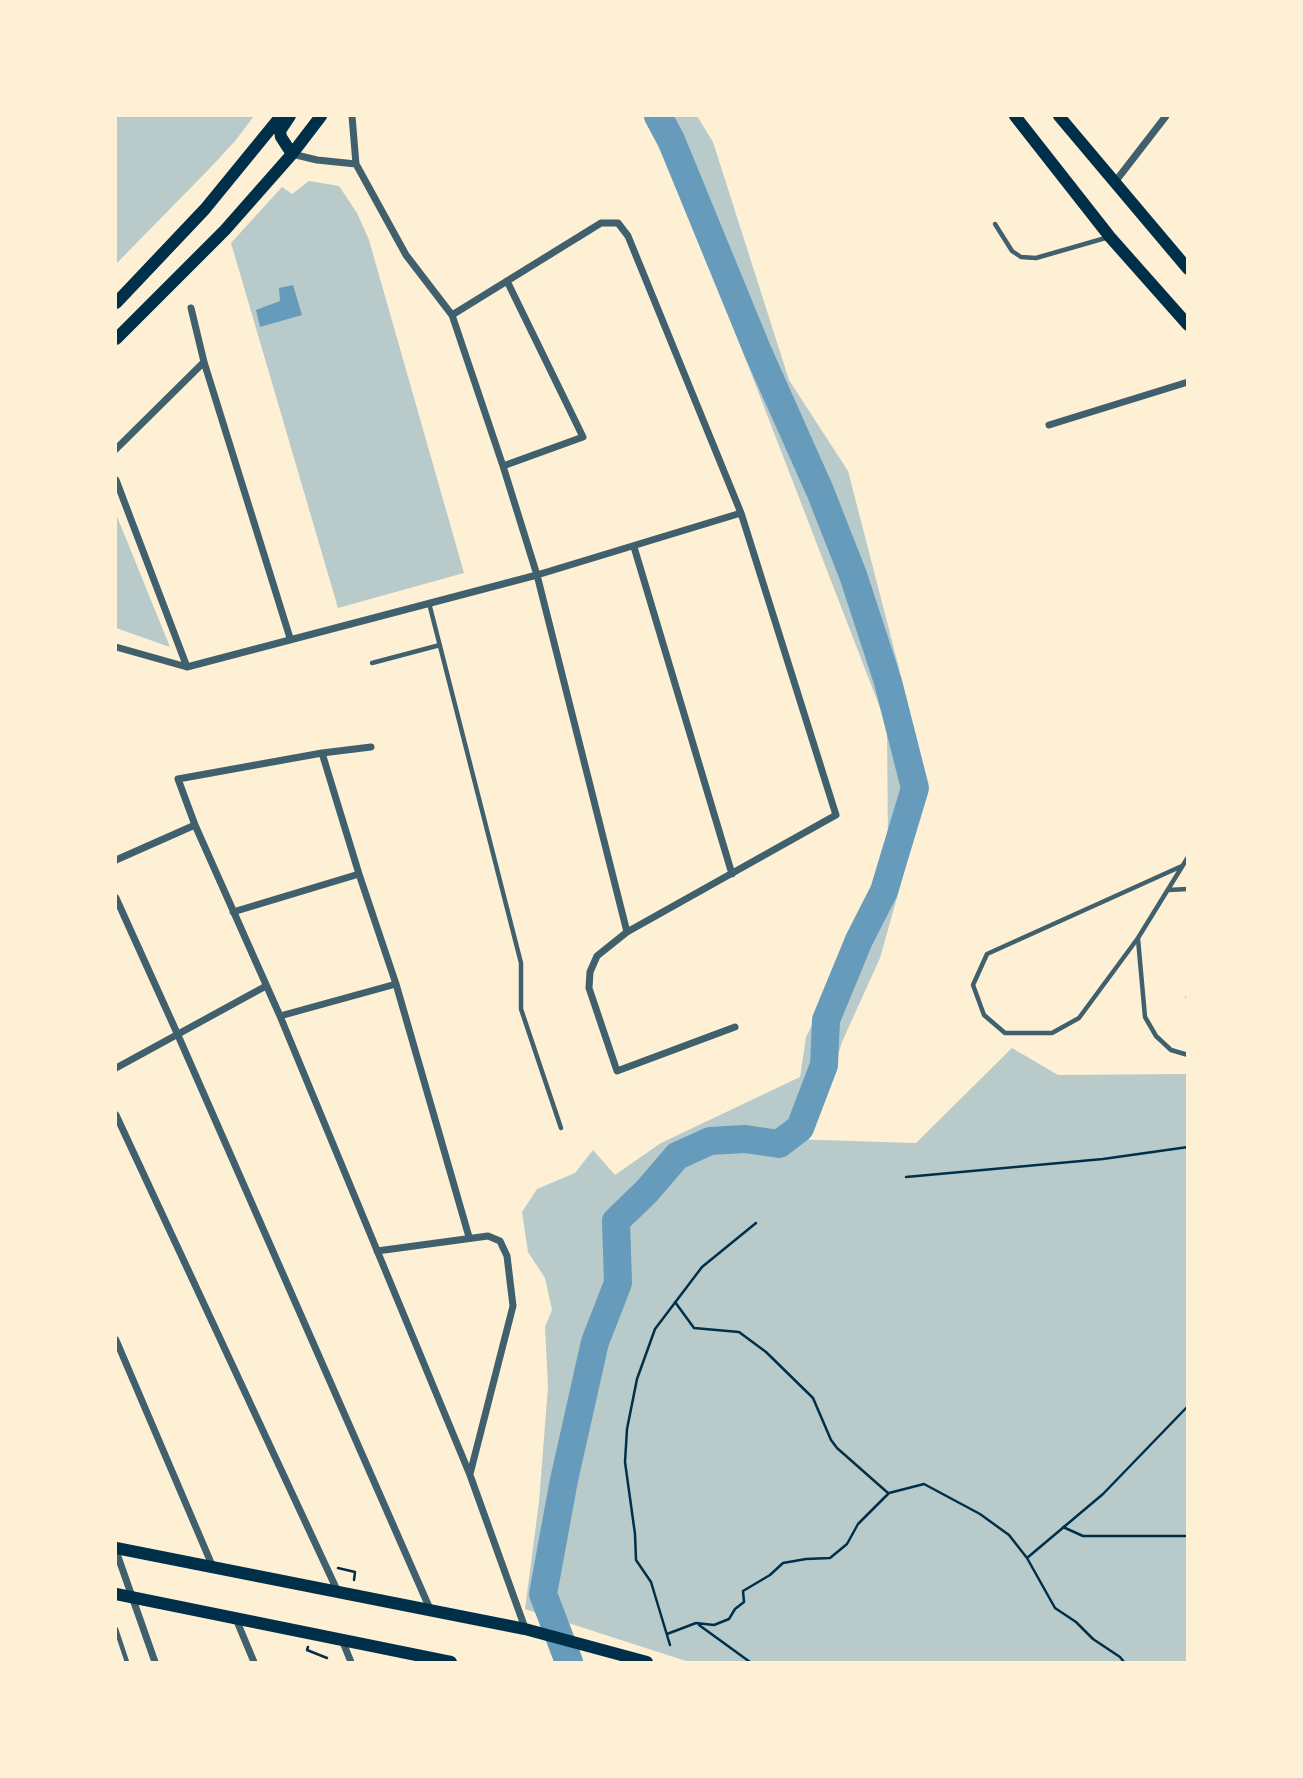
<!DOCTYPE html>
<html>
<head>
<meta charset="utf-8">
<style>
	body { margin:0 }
	#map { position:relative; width:1303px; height:1778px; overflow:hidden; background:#fdf0d5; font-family:"Titillium Web",sans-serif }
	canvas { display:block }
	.frame { position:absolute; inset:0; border:117px solid #fdf0d5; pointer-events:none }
</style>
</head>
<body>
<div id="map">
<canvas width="1303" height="1778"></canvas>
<div class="frame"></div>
</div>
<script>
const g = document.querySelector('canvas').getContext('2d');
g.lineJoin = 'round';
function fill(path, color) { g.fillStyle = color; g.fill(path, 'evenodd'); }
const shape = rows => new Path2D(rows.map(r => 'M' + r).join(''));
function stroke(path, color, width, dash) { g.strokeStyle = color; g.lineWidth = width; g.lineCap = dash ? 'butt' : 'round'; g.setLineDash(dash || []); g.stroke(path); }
fill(shape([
	[116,116,254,116,235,141,211,167,116,264],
	[644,116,697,116,713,142,789,380,848,471,899,668,919,800,902,880,880,958,842,1042,826,1093,788,1139,916,1143,1012,1048,1058,1075,1187,1074,1187,1662,689,1662,525,1609,539,1502,548,1387,545,1327,552,1310,545,1278,528,1252,522,1212,537,1189,575,1173,593,1150,615,1175,661,1143,800,1077,806,1037,835,981,888,845,887,726,687,207],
	[309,181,339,186,357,213,369,240,464,573,338,608,231,243,282,187,292,194],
	[116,514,170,647,116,628]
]), '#b9caca');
fill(shape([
	[293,285,302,315,260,327,256,310,280,301,279,288]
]), '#669bbc');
stroke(shape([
	[569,1662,543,1594,564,1480,595,1342,618,1283,616,1221,647,1191,677,1156,710,1141,745,1139,779,1144,800,1128,824,1065,826,1020,859,940,884,891,915,788,888,682,853,575,820,491,758,352,671,140,658,116]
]), '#669bbc', 28);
stroke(shape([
	[906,1177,1103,1159,1188,1147],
	[675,1302,694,1328,739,1332,766,1352,813,1398,831,1440,837,1448,888,1493],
	[1063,1527,1083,1536,1188,1536],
	[1027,1558,1103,1494,1188,1406],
	[338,1568,355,1572,354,1580],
	[699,1625,750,1662],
	[667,1634,696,1623,714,1625,729,1619,735,1609,744,1602,743,1591,770,1575,783,1563,806,1559,830,1558,847,1544,858,1524,889,1493,924,1484,980,1514,1009,1535,1027,1558,1055,1608,1076,1622,1093,1639,1120,1657,1124,1662],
	[670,1645,651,1582,636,1560,635,1534,625,1462,627,1429,637,1379,655,1329,702,1267,756,1223],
	[308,1647,307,1650,327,1658]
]), '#003049', 2.5);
stroke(shape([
	[995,224,1012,251,1021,257,1036,258,1109,237],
	[429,603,521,963,521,1009,561,1128],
	[372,663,440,645],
	[1182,866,987,954,973,985,984,1015,1005,1033,1052,1033,1079,1018,1138,938,1188,857],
	[1168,890,1188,889],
	[1138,939,1145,1017,1156,1036,1171,1050,1188,1055],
	[1188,996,1188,998],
	[116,1629,127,1662]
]), '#3f606c', 4.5);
stroke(shape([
	[352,116,356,164,406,255,452,315,503,466,537,575,627,932],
	[292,154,317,160,356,164],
	[1115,182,1166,116],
	[191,308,204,362,290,638],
	[452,315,601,223,618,223,628,236,741,513,836,815,627,932,597,956,590,972,589,988,617,1071,735,1027],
	[1049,425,1188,382],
	[116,449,204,362],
	[503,466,583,437,507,281],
	[116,480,187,667],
	[634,547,732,874],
	[116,647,187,667,537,575,741,513],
	[371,747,322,753,178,779,195,825,280,1016,470,1475,525,1628],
	[322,753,359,874,396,984,469,1237],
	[116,860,195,825],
	[116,898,177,1033,430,1609],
	[233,912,359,874],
	[280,1016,396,984],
	[116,1068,266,986],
	[116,1115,337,1590],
	[377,1251,488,1236,500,1241,507,1256,513,1306,470,1474],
	[116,1340,212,1565],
	[116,1551,155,1662],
	[236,1619,254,1662],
	[342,1640,351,1662]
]), '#3f606c', 7);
stroke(shape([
	[290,116,280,131,281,137,292,154],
	[1015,116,1110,237,1188,325],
	[1059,116,1188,269],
	[116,303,205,209,281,116],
	[116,339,225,230,292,154,321,116],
	[116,1548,525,1629,647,1662],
	[116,1594,451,1662]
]), '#003049', 12);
</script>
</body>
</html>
